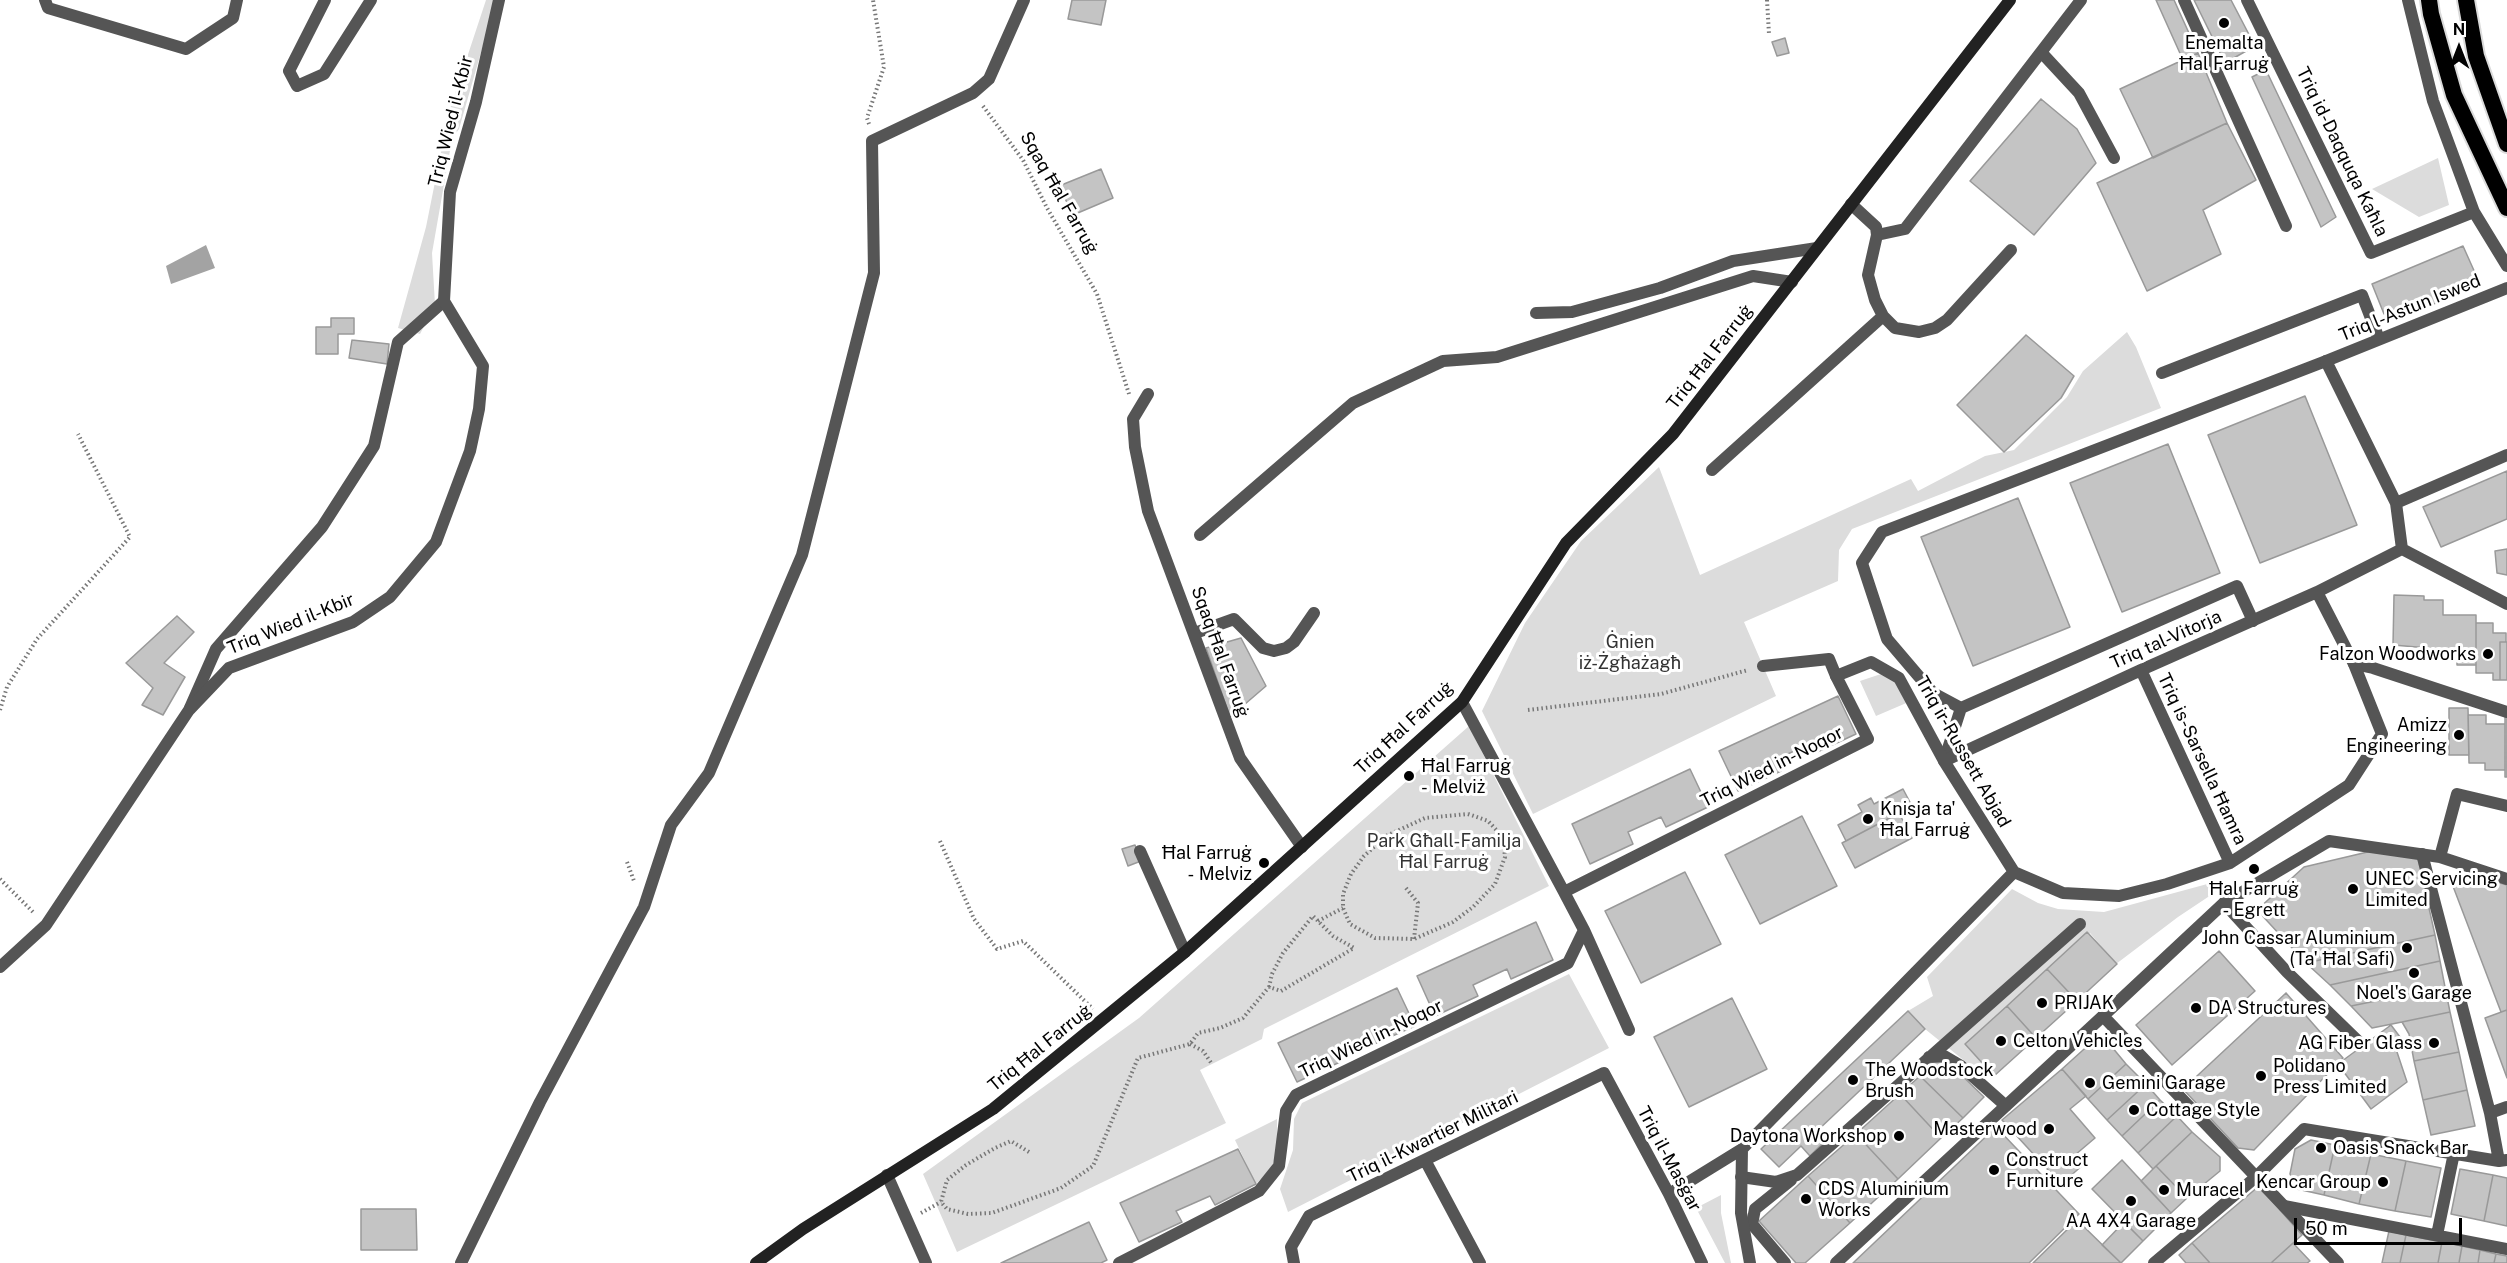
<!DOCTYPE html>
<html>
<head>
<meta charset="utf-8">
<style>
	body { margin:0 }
	#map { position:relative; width:2507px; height:1263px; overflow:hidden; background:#fff; font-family:"Public Sans",sans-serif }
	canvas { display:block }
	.north { position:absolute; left:2429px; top:18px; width:60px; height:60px; -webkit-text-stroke:4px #fff; paint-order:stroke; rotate:0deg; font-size:16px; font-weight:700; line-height:24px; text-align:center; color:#000 }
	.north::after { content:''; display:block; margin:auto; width:21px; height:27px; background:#000; clip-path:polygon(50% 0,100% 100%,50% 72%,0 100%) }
	.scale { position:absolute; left:2294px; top:1218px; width:168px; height:27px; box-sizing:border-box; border:3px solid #000; border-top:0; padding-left:8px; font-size:18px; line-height:21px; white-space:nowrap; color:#000; -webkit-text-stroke:4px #fff; paint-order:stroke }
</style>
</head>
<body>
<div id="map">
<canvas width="2507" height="1263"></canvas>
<div class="north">N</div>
<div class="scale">50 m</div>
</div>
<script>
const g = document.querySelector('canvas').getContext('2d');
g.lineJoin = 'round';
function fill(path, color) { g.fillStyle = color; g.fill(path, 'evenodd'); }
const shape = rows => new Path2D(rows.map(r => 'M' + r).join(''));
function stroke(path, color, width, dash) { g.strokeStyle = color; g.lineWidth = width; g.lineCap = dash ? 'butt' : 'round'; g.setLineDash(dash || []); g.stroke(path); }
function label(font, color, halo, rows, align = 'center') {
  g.font = font + ' "Public Sans",sans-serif'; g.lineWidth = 6; g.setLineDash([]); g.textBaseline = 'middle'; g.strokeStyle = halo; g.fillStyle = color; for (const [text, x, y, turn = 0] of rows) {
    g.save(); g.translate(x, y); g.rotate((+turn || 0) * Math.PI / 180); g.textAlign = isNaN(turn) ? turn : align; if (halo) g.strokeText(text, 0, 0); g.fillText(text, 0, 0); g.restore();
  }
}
fill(shape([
	[486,0,496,0,459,129,452,139,432,253,435,305,420,334,398,328,426,227,449,112],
	[2438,158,2449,205,2419,217,2372,189],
	[2127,332,2136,347,2161,408,1852,529,1839,550,1838,581,1744,622,1776,696,1533,814,1482,711,1525,623,1581,541,1659,467,1700,575,1911,479,1918,491,1985,456,2014,450,2067,397,2083,371],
	[1884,673,1899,682,1911,701,1876,716,1860,681],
	[1469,726,1549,886,1264,1029,1262,1039,1200,1070,1226,1123,957,1252,923,1174,1139,1018],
	[2211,883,2217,891,2178,917,2116,964,2090,933,2045,976,2070,1004,1982,1075,1925,1029,1908,1011,1933,996,1927,977,2012,889,2038,903,2058,909,2104,912],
	[1569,974,1609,1048,1288,1212,1280,1189,1293,1150,1294,1119,1302,1103],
	[1277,1119,1277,1153,1271,1169,1256,1184,1235,1140],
	[1721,1195,1721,1213,1731,1263,1725,1263,1696,1208]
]), '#dcdcdc');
fill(shape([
	[206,245,215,268,171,284,166,266]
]), '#a3a3a3');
const building = shape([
	[1072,0,1106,0,1101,25,1068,19,1072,0],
	[2156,0,2174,0,2198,53,2183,60,2156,0],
	[2194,0,2231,0,2255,46,2225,63,2194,0],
	[1785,38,1789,53,1777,56,1772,42,1785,38],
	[2198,53,2227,123,2153,158,2120,89,2198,53],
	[2266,70,2336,217,2321,227,2252,77,2266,70],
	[2041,99,2077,129,2096,163,2034,235,1970,181,2041,99],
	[2227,123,2256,180,2203,210,2221,254,2147,291,2097,183,2227,123],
	[1101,169,1113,198,1073,215,1059,186,1101,169],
	[2463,246,2480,284,2406,316,2402,306,2384,314,2372,284,2463,246],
	[331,318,354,318,354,334,338,334,338,354,316,354,316,327,331,327,331,318],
	[2026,335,2074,376,2061,398,2004,452,1957,405,2026,335],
	[352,340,389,344,387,364,349,358,352,340],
	[2305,396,2357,525,2260,563,2208,435,2305,396],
	[2168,444,2220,573,2122,612,2070,483,2168,444],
	[2507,471,2507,519,2441,547,2423,507,2507,471],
	[2018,498,2070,627,1973,666,1921,537,2018,498],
	[2507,549,2507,575,2497,573,2495,551,2507,549],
	[2394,595,2424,596,2424,600,2443,600,2443,615,2476,615,2476,665,2457,665,2457,658,2451,658,2451,650,2393,645,2394,595],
	[177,616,194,632,164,663,185,677,163,715,142,705,153,688,126,663,177,616],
	[2476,623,2493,623,2493,633,2506,633,2506,642,2500,642,2500,680,2493,680,2493,673,2476,673,2476,623],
	[1241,638,1266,686,1230,717,1206,648,1241,638],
	[2500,642,2507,642,2507,680,2500,680,2500,642],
	[1838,696,1856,734,1813,754,1809,744,1775,760,1781,771,1738,791,1719,751,1838,696],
	[2449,708,2468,708,2469,755,2449,755,2449,708],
	[2468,715,2486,715,2486,724,2505,724,2505,770,2485,770,2485,763,2469,763,2468,715],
	[2505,716,2507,717,2507,777,2505,777,2505,716],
	[1690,769,1708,807,1666,827,1661,817,1628,832,1633,844,1590,864,1572,824,1690,769],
	[1903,789,1912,806,1846,841,1838,825,1862,812,1858,805,1871,798,1874,804,1903,789],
	[1899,813,1912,838,1855,868,1842,843,1899,813],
	[1802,816,1837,886,1760,924,1725,855,1802,816],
	[1135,845,1141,861,1128,866,1122,849,1135,845],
	[2376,850,2417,854,2435,935,2306,963,2257,910,2304,867,2376,850],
	[1685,872,1721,944,1641,983,1605,911,1685,872],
	[2470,874,2507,885,2507,1010,2501,1012,2451,881,2470,874],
	[1536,922,1553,960,1511,979,1507,969,1473,985,1478,996,1435,1016,1417,976,1536,922],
	[2087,932,2117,964,2077,1001,2047,969,2087,932],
	[2435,935,2440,961,2330,985,2306,963,2435,935],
	[2219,951,2255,991,2172,1065,2136,1025,2219,951],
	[2440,961,2445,987,2351,1006,2330,985,2440,961],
	[2047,969,2077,1001,2036,1038,2007,1006,2047,969],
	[2445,987,2450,1012,2402,1022,2372,1028,2351,1006,2445,987],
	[1397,988,1415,1026,1372,1045,1368,1036,1335,1051,1340,1062,1297,1082,1278,1043,1397,988],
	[2286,993,2343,1058,2254,1150,2238,1148,2183,1089,2286,993],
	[1732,998,1767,1069,1689,1107,1654,1037,1732,998],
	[2007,1006,2036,1038,1994,1076,1965,1044,2007,1006],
	[2507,1010,2507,1078,2485,1018,2507,1010],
	[1908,1011,1925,1029,1817,1131,1826,1140,1810,1156,1801,1146,1779,1167,1761,1149,1908,1011],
	[2450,1012,2459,1052,2414,1061,2409,1034,2402,1022,2450,1012],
	[2391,1025,2403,1041,2395,1046,2407,1082,2371,1109,2338,1064,2391,1025],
	[2093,1041,2107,1041,2126,1064,2088,1099,2062,1069,2093,1041],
	[2459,1052,2467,1090,2423,1100,2414,1061,2459,1052],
	[1933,1062,1948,1062,1984,1097,1963,1118,1920,1076,1933,1062],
	[2126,1064,2146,1084,2107,1120,2088,1099,2126,1064],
	[2062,1069,2086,1096,2070,1109,2095,1138,2075,1155,2083,1165,2061,1184,2002,1120,2062,1069],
	[1920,1076,1963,1118,1941,1138,1900,1094,1920,1076],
	[2146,1084,2160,1100,2122,1136,2107,1120,2146,1084],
	[2467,1090,2475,1126,2431,1135,2423,1100,2467,1090],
	[1900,1094,1941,1138,1898,1179,1856,1134,1900,1094],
	[2160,1100,2177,1116,2138,1153,2122,1136,2160,1100],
	[2177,1116,2192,1132,2153,1169,2138,1153,2177,1116],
	[1996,1127,2079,1214,2029,1263,1853,1263,1996,1127],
	[2192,1132,2220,1157,2220,1171,2187,1198,2156,1166,2192,1132],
	[1856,1134,1898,1179,1850,1223,1808,1176,1856,1134],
	[2311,1140,2335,1145,2324,1195,2297,1189,2290,1174,2295,1149,2311,1140],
	[2335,1145,2371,1154,2359,1204,2324,1195,2335,1145],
	[1238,1149,1256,1184,1215,1205,1210,1196,1176,1211,1182,1222,1139,1242,1120,1203,1238,1149],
	[2371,1154,2406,1161,2395,1211,2359,1204,2371,1154],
	[2122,1160,2171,1213,2143,1241,2092,1189,2122,1160],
	[2406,1161,2441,1168,2431,1217,2395,1211,2406,1161],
	[2156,1166,2187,1198,2171,1213,2141,1181,2156,1166],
	[2460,1169,2493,1175,2484,1221,2451,1214,2460,1169],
	[2493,1175,2507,1178,2507,1226,2484,1221,2493,1175],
	[1808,1176,1850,1223,1805,1263,1796,1263,1759,1221,1808,1176],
	[2259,1186,2302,1235,2271,1263,2210,1263,2192,1243,2259,1186],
	[361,1209,416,1209,417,1250,361,1250,361,1209],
	[2077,1220,2121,1263,2033,1263,2077,1220],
	[1089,1222,1107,1260,1101,1263,1001,1263,1089,1222],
	[2124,1222,2143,1241,2121,1263,2102,1245,2124,1222],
	[2389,1231,2406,1235,2400,1263,2382,1263,2389,1231],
	[2406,1235,2442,1242,2438,1263,2400,1263,2406,1235],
	[2442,1242,2462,1246,2459,1263,2438,1263,2442,1242],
	[2192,1243,2210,1263,2186,1263,2179,1255,2192,1243],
	[2293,1243,2310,1261,2307,1263,2271,1263,2293,1243],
	[2462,1246,2480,1250,2478,1263,2459,1263,2462,1246],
	[2480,1250,2496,1254,2494,1263,2478,1263,2480,1250],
	[2496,1254,2507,1256,2507,1263,2494,1263,2496,1254]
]);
fill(building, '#c4c4c4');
stroke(building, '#999', 1.5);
const trunk = shape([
	[2429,0,2431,14,2454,95,2507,208],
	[2466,0,2476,56,2507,144]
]);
stroke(trunk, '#dbdbdb', 20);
stroke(shape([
	[1767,0,1769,34],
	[983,106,1023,160,1047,208,1097,294,1129,394],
	[869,124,867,118,884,67,873,0],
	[0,710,7,687,37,639,130,537,78,434],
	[1528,710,1661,694,1748,670],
	[1468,814,1488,821,1503,837,1505,857,1495,884,1473,907,1453,922,1414,939,1375,938,1350,924,1343,908,1343,894,1351,874,1364,856,1386,836,1425,818,1468,814],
	[940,841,974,919,997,949,1023,941,1093,1009],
	[627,862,634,881],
	[0,879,34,913],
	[1406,888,1418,903,1414,939],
	[1318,921,1343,908],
	[1190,1044,1203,1051,1212,1064],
	[1029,1152,1011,1141,995,1148,966,1165,947,1180,941,1202,947,1209,968,1214,992,1213,1061,1188,1093,1166,1138,1058,1190,1044,1198,1033,1220,1028,1243,1018,1269,987,1281,991,1354,948,1333,936,1313,916,1283,953,1272,974,1269,987],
	[921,1213,941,1202]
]), '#777', 4, [1.5, 3]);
stroke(shape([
	[45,0,48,8,186,49,233,18,237,0],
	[325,0,289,71,297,86,324,74,371,0],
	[2184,0,2286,226],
	[2041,52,2079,93,2114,158],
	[1851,204,1876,227,1877,235,1868,275,1875,300,1883,316,1895,328,1919,332,1935,328,1947,320,2011,250],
	[1877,235,1905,229,2081,0],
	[1536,313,1572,312,1660,288,1733,261,1817,248],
	[2162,373,2362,295,2379,339],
	[1712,470,1883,316],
	[1200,535,1353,403,1443,361,1497,357,1753,276,1792,282],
	[1195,633,1234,619,1263,648,1274,651,1286,648,1294,642,1314,613],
	[2354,664,2373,668,2507,712],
	[1763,666,1829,659,1836,676],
	[190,708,216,649,322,527,374,446,398,342,444,301],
	[1961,708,1933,693,1887,639,1862,563,1882,532,2326,361],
	[1944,761,1961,708,2237,586,2253,621],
	[1140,851,1185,952],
	[2422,854,2490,1113,2499,1161],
	[2224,903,2287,972,2358,1041],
	[1929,1057,1944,1056,1961,1066,2006,1106],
	[2490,1113,2507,1107],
	[1741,1177,1776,1182,1797,1175,2080,924],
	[2284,1206,2507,1249],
	[2437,1235,2454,1153],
	[461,1263,540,1102,644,907,671,825,709,773,802,555,874,273,872,141,973,93,989,79,1024,0],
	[1785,1263,1752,1224,1755,1209,1791,1180],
	[1836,1263,2103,1016],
	[2154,1263,2256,1177,2304,1129,2499,1161,2507,1160]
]), '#555', 12);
stroke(shape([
	[2247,0,2371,253,2474,212],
	[2408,0,2433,101,2474,212,2507,266],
	[1148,394,1133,419,1135,447,1148,511,1240,758,1302,847],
	[2396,503,2507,455],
	[2402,549,2396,503,2326,361,2507,288],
	[2402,549,2507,604],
	[2141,670,2230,863],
	[1462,702,1564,892],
	[1944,761,2141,670,2317,592,2402,549],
	[2440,857,2457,794,2507,806],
	[2014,872,2063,893,2119,896,2167,884,2230,863,2349,785,2382,734,2354,664,2317,592],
	[1584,930,1629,1030],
	[0,967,46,925,189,710,229,668,353,622,390,597,436,542,470,451,479,409,483,366,444,301,450,192,476,102,499,0],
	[1742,1149,1741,1213,1750,1263],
	[1425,1160,1480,1263],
	[887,1175,926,1263],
	[1669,1194,1742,1149,2014,872],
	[1119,1263,1259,1191,1279,1166,1286,1111,1296,1095,1568,963,1584,930,1564,892,1868,739,1836,676,1871,662,1899,678,1944,761,2014,872],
	[1294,1263,1291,1247,1309,1216,1604,1073,1669,1194,1702,1263],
	[2338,1263,2103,1016,2224,903,2329,841,2440,857,2507,879]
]), '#555', 12);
stroke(shape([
	[756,1263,803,1229,993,1109,1185,952,1462,702,1566,543,1673,434,2010,0]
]), '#222', 12);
stroke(trunk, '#000', 16);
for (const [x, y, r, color] of [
	[2224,23,6,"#000"],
	[2488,654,6,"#000"],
	[2459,735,6,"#000"],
	[1409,776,6,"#000"],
	[1868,819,6,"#000"],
	[1264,863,6,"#000"],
	[2254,869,6,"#000"],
	[2353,889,6,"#000"],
	[2407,948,6,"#000"],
	[2414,973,6,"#000"],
	[2042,1003,6,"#000"],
	[2196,1008,6,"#000"],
	[2001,1041,6,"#000"],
	[2434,1043,6,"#000"],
	[2261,1076,6,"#000"],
	[1853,1080,6,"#000"],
	[2090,1083,6,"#000"],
	[2134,1110,6,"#000"],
	[2049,1129,6,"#000"],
	[1899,1136,6,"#000"],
	[2321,1148,6,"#000"],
	[1994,1170,6,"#000"],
	[2383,1182,6,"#000"],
	[2164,1190,6,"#000"],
	[1806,1199,6,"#000"],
	[2131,1201,6,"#000"]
]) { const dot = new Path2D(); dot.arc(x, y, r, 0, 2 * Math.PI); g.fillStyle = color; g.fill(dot); stroke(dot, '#fff', 2); }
label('18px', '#000', '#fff', [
	["Enemalta",2224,43,"center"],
	["Ħal Farruġ",2224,64,"center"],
	["Falzon Woodworks",2476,654,"right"],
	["Amizz",2447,725,"right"],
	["Engineering",2447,746,"right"],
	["Ħal Farruġ",1421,766],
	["- Melviż",1421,787],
	["Knisja ta'",1880,809],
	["Ħal Farruġ",1880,830],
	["Ħal Farruġ",1252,853,"right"],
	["- Melviz",1252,874,"right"],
	["UNEC Servicing",2365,879],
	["Limited",2365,900],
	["Ħal Farruġ",2254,889,"center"],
	["- Egrett",2254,910,"center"],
	["John Cassar Aluminium",2395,938,"right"],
	["(Ta' Ħal Safi)",2395,959,"right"],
	["Noel's Garage",2414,993,"center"],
	["PRIJAK",2054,1003],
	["DA Structures",2208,1008],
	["Celton Vehicles",2013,1041],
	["AG Fiber Glass",2422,1043,"right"],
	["Polidano",2273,1066],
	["Press Limited",2273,1087],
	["The Woodstock",1865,1070],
	["Brush",1865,1091],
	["Gemini Garage",2102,1083],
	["Cottage Style",2146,1110],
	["Masterwood",2037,1129,"right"],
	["Daytona Workshop",1887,1136,"right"],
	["Oasis Snack Bar",2333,1148],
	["Construct",2006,1160],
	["Furniture",2006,1181],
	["Kencar Group",2371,1182,"right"],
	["CDS Aluminium",1818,1189],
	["Works",1818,1210],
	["Muracel",2176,1190],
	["AA 4X4 Garage",2131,1221,"center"]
], 'left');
label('18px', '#000', '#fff', [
	["Triq Wied il-Kbir",451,121,-76],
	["Triq id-Daqquqa Kaħla",2342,152,64],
	["Sqaq Ħal Farruġ",1059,193,60],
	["Triq l-Astun Iswed",2410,308,-22],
	["Triq Ħal Farruġ",1710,357,-52],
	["Triq Wied il-Kbir",291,624,-22],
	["Triq tal-Vitorja",2166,640,-24],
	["Sqaq Ħal Farruġ",1220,652,70],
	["Triq Ħal Farruġ",1404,728,-43],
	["Triq ir-Russett Abjad",1963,752,60],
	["Triq is-Sarsella Ħamra",2202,759,65],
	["Triq Wied in-Noqor",1772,767,-27],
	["Triq Wied in-Noqor",1371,1039,-26],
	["Triq Ħal Farruġ",1040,1048,-39],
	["Triq il-Kwartier Militari",1433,1137,-26],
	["Triq il-Masġar",1669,1159,62]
]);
label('18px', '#333', '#fff', [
	["Ġnien",1630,642],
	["iż-Żgħażagħ",1630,663],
	["Park Għall-Familja",1444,841],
	["Ħal Farruġ",1444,862]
]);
</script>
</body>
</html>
